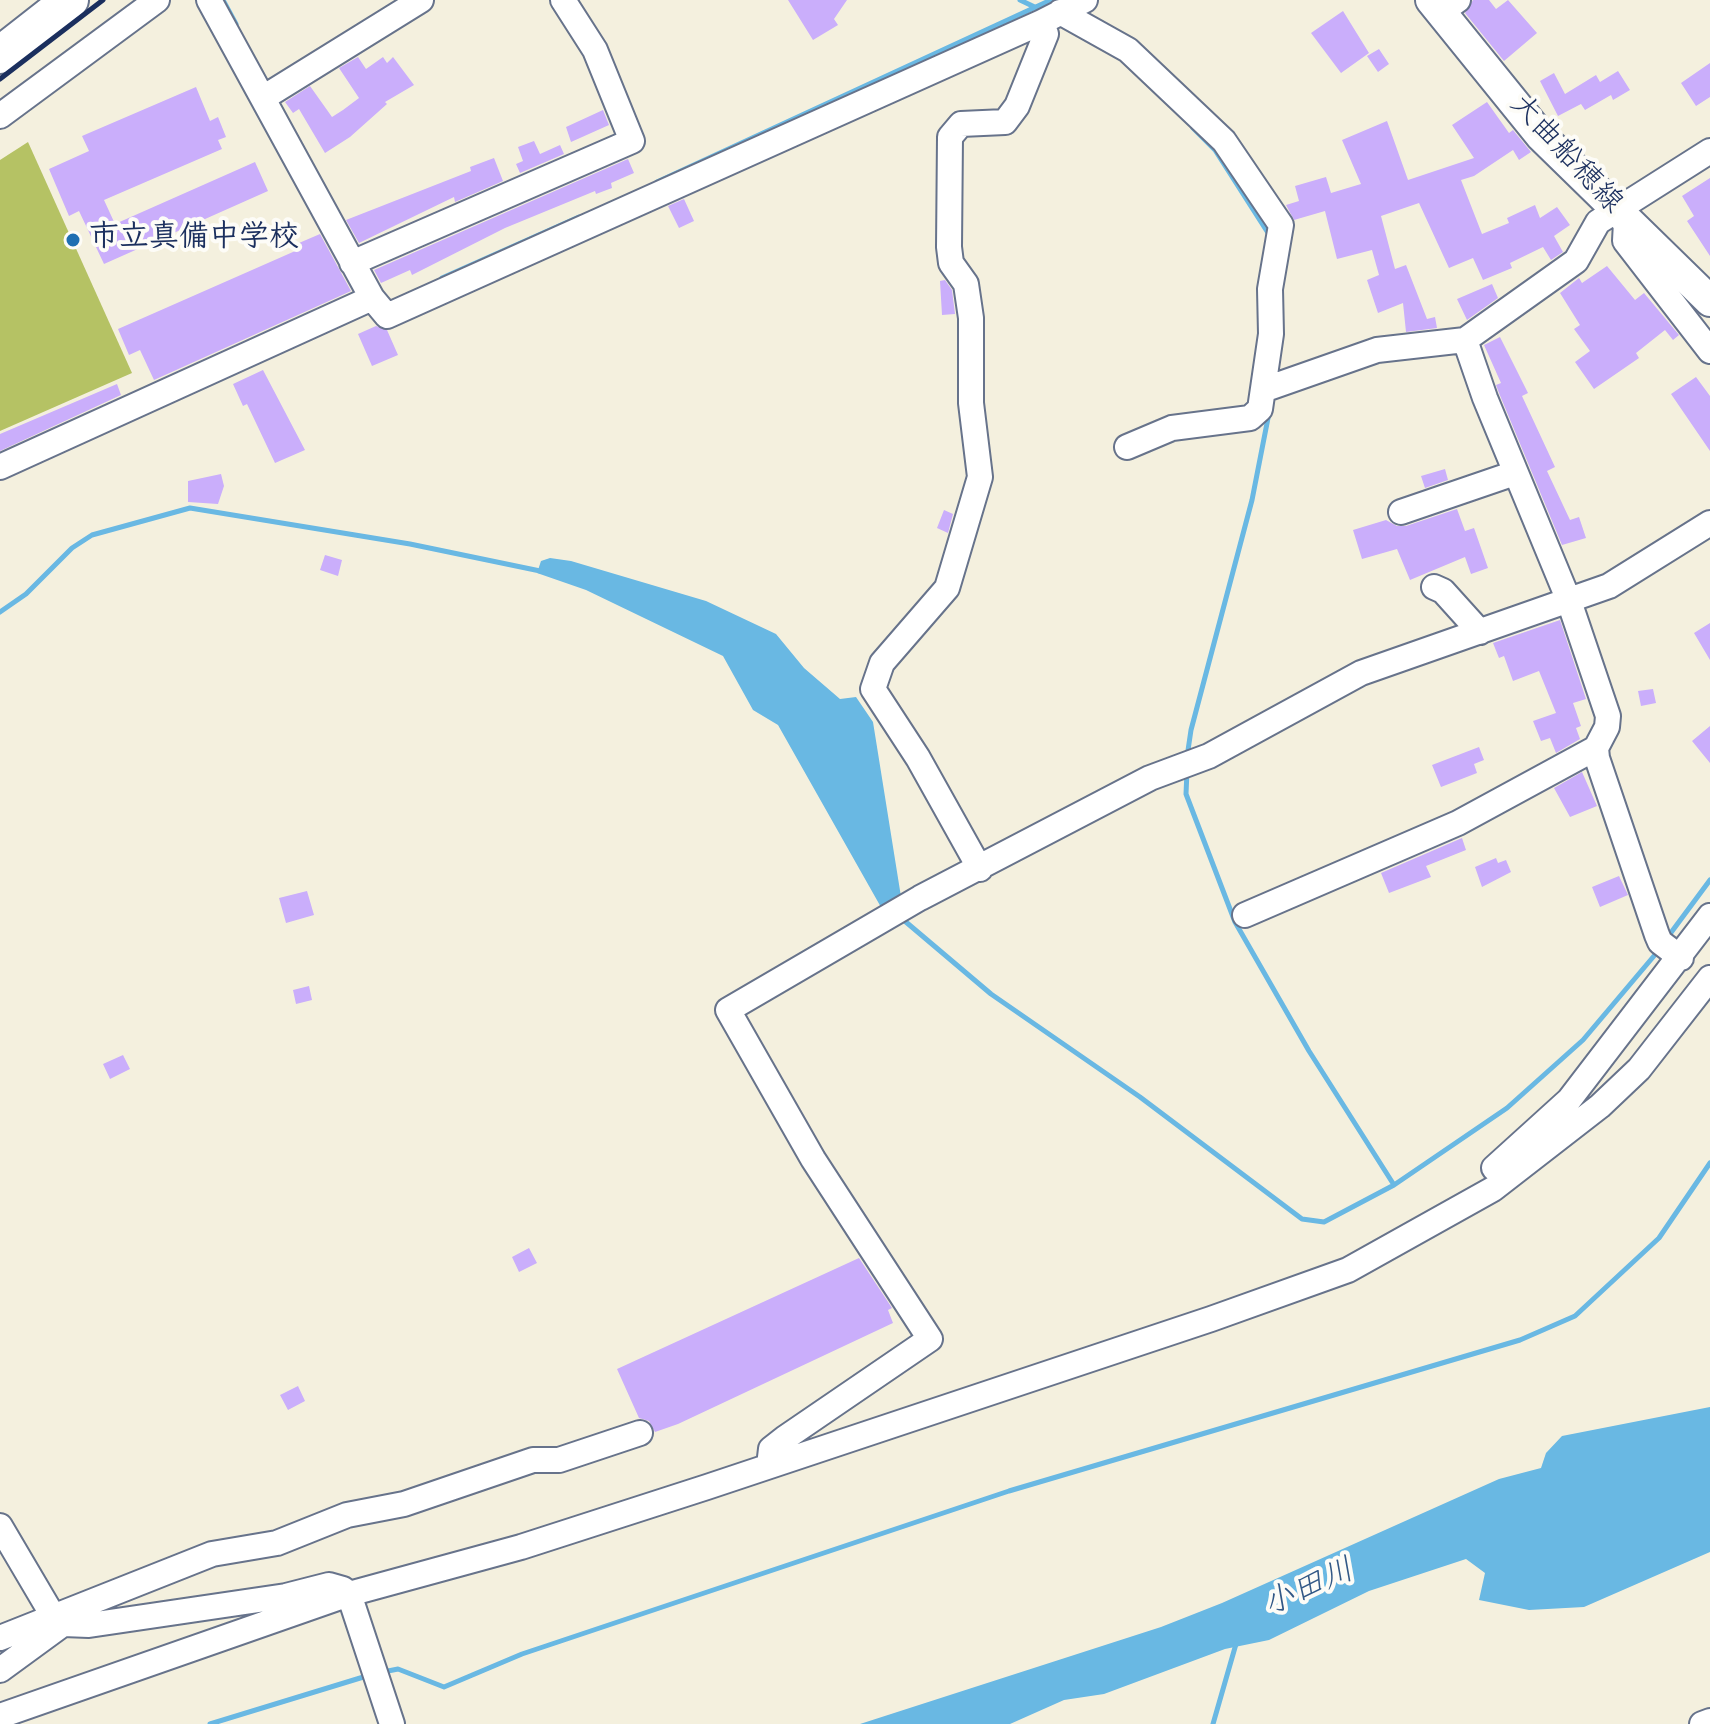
<!DOCTYPE html>
<html>
<head>
<meta charset="utf-8">
<style>
	body { margin:0 }
	canvas { display:block; background:#f4f0de }
</style>
</head>
<body>
<canvas width="1710" height="1724"></canvas>
<script>
const g = document.querySelector('canvas').getContext('2d');
g.lineJoin = 'round';
function fill(path, color) { g.fillStyle = color; g.fill(path, 'evenodd'); }
const shape = rows => new Path2D(rows.map(r => 'M' + r).join(''));
function stroke(path, color, width, dash) { g.strokeStyle = color; g.lineWidth = width; g.lineCap = dash ? 'butt' : 'round'; g.setLineDash(dash || []); g.stroke(path); }
function label(font, color, halo, rows, align = 'center') {
  g.font = font + ' "Gochi Hand","Klee One",sans-serif'; g.lineWidth = 8; g.setLineDash([]); g.textBaseline = 'middle'; g.strokeStyle = halo; g.fillStyle = color; for (const [text, x, y, turn = 0] of rows) {
    g.save(); g.translate(x, y); g.rotate((+turn || 0) * Math.PI / 180); g.textAlign = isNaN(turn) ? turn : align; if (halo) g.strokeText(text, 0, 0); g.fillText(text, 0, 0); g.restore();
  }
}
fill(shape([
	[28,142,132,373,0,431,0,160]
]), '#b5c264');
fill(shape([
	[550,558,571,561,706,601,776,634,804,668,840,699,856,697,873,722,902,903,882,909,778,725,753,710,723,656,586,590,537,573,541,561],
	[1710,1407,1710,1552,1584,1607,1529,1610,1479,1600,1485,1573,1466,1559,1369,1591,1269,1640,1225,1649,1104,1694,1064,1700,1010,1724,860,1724,1161,1627,1222,1603,1499,1479,1541,1468,1546,1453,1562,1436]
]), '#69b8e3');
stroke(shape([
	[223,0,236,24],
	[1020,0,1043,11],
	[1193,128,1215,150,1270,236],
	[657,182,1051,0],
	[442,278,579,217],
	[0,612,26,594,72,548,92,535,190,508,410,544,545,572],
	[1187,757,1191,730,1252,500,1269,413],
	[1187,771,1186,794,1235,922,1309,1051,1394,1185],
	[900,917,991,994,1140,1097,1302,1219,1324,1222,1394,1185,1507,1108,1583,1040,1659,950],
	[1667,938,1710,880],
	[383,1672,398,1669,444,1687,522,1654,1009,1491,1520,1340,1575,1316,1659,1238,1710,1163],
	[210,1724,370,1675],
	[1213,1724,1236,1644]
]), '#69b8e3', 5);
fill(shape([
	[788,0,847,0,834,19,838,25,813,40],
	[1473,0,1489,0,1496,9,1508,0,1537,33,1504,61,1465,13],
	[1343,11,1369,53,1341,73,1311,33],
	[1379,49,1389,64,1378,72,1367,56],
	[358,57,366,69,383,57,387,63,393,57,414,85,385,102,387,104,350,137,325,153,299,109,293,113,285,102,310,86,332,117,343,110,359,98,339,68],
	[1710,63,1710,97,1696,106,1681,83],
	[1618,71,1630,90,1613,100,1611,95,1585,110,1581,104,1558,116,1540,81,1554,73,1565,94,1596,75,1600,82],
	[196,87,210,121,218,117,226,137,218,140,222,149,104,200,115,224,255,162,268,191,104,264,79,211,69,216,49,169,89,151,82,136],
	[1487,102,1509,133,1513,130,1531,152,1519,160,1513,150,1474,176,1461,180,1482,234,1509,223,1507,218,1535,205,1540,218,1557,207,1570,225,1554,236,1563,252,1551,260,1543,247,1510,263,1512,268,1483,280,1473,258,1449,268,1419,203,1381,216,1395,269,1406,265,1427,319,1435,317,1437,328,1406,332,1403,303,1378,313,1367,280,1379,275,1372,250,1337,259,1325,211,1294,220,1286,205,1299,201,1295,186,1326,177,1331,193,1361,184,1342,140,1387,121,1408,180,1474,158,1452,125],
	[603,110,609,125,571,142,566,127],
	[534,141,540,154,560,145,564,154,520,173,516,164,523,161,518,147],
	[494,158,503,181,455,202,454,197,359,243,346,220,471,171,470,167],
	[628,159,634,173,611,183,612,188,596,194,595,191,505,228,412,275,410,270,381,283,374,270],
	[1710,178,1710,256,1687,221,1694,216,1682,196],
	[684,199,694,221,679,228,668,206],
	[320,234,351,291,154,380,140,350,129,355,118,329,302,248,299,243],
	[1607,266,1635,300,1644,293,1679,335,1673,340,1665,330,1636,353,1639,358,1594,389,1575,362,1590,351,1574,329,1580,325,1560,293,1579,278,1582,283],
	[945,280,952,290,955,314,942,315,940,281],
	[1492,284,1498,298,1467,320,1457,299],
	[376,326,387,330,398,355,372,366,358,334],
	[1500,337,1528,393,1522,396,1555,467,1547,471,1570,520,1579,517,1586,538,1562,545,1499,393,1496,385,1501,383,1484,345],
	[263,370,305,450,275,463,247,404,243,406,233,384],
	[1696,377,1710,396,1710,451,1671,394],
	[117,384,121,395,0,451,0,434],
	[1445,469,1448,480,1425,488,1421,476],
	[221,474,224,486,218,504,188,502,188,481],
	[1457,509,1465,531,1474,528,1488,568,1471,574,1465,557,1410,580,1397,549,1362,559,1353,530,1386,520,1397,526,1406,526],
	[944,510,953,514,948,533,937,528],
	[325,555,342,560,338,576,320,570],
	[1560,620,1586,699,1573,703,1581,726,1576,728,1580,739,1556,753,1550,738,1541,741,1533,721,1556,713,1539,671,1513,681,1504,656,1499,658,1493,643],
	[1710,623,1710,660,1694,633],
	[1653,689,1656,703,1641,706,1638,691],
	[1710,726,1710,763,1692,741],
	[1479,747,1484,760,1474,764,1477,773,1441,787,1432,765],
	[1582,772,1597,806,1570,817,1554,788],
	[1462,838,1466,850,1426,866,1431,877,1389,893,1381,873],
	[1496,858,1498,863,1506,860,1511,872,1482,887,1475,867],
	[1619,876,1628,895,1600,907,1592,887],
	[307,891,314,915,286,923,279,898],
	[309,986,312,1000,296,1004,293,990],
	[123,1055,130,1069,110,1079,103,1064],
	[529,1248,537,1263,519,1272,512,1257],
	[859,1258,892,1308,888,1310,893,1323,678,1424,655,1432,649,1421,639,1418,617,1369],
	[298,1386,305,1401,288,1410,280,1395]
]), '#caaefb');
const minor = shape([
	[209,0,372,298],
	[1060,12,1128,50,1224,141,1281,225,1270,289,1271,334,1260,409,1250,418,1172,428,1127,447],
	[1441,12,1458,0],
	[263,98,421,0],
	[0,116,157,0],
	[1626,222,1625,241,1710,351],
	[352,263,632,141,595,50,563,0],
	[1263,390,1377,350,1465,340],
	[0,467,372,298,387,316,1042,22],
	[1401,512,1515,473],
	[1434,587,1443,591,1480,632],
	[980,869,918,758,873,689,882,663,947,588,980,477,971,403,971,318,966,284,951,263,949,247,950,137,961,124,1005,122,1017,106,1046,34,1042,22,1085,0],
	[1245,915,1458,823,1596,748],
	[1681,958,1660,942,1657,935,1597,758,1596,748,1607,727,1608,716,1569,601,1485,398,1465,340,1576,261,1598,222,1710,151],
	[1494,1168,1569,1100,1710,916],
	[769,1466,771,1449,785,1438,930,1339,813,1159,728,1010,920,898,1150,778,1209,756,1361,673,1609,586,1710,523],
	[0,1526,53,1616,63,1624,89,1625,286,1596,329,1585,343,1589,349,1594,392,1724],
	[0,1638,212,1554,277,1543,347,1515,404,1504,533,1460,559,1460,640,1433],
	[0,1670,63,1624],
	[0,1716,349,1594,521,1547,707,1487,1211,1319,1348,1270,1493,1189,1600,1106,1639,1069,1710,978],
	[1702,1724,1710,1721]
]);
const major = shape([
	[1431,0,1541,136,1710,301]
]);
const highway = shape([
	[0,55,70,0]
]);
stroke(minor, '#67738b', 28);
stroke(major, '#67738b', 34);
stroke(highway, '#67738b', 40);
stroke(minor, '#fff', 24);
stroke(major, '#fff', 30);
stroke(highway, '#fff', 36);
stroke(shape([
	[0,79,103,0]
]), '#1b2f5e', 5);
for (const [x, y, r, color] of [
	[73,240,8,"#1f6fb2"]
]) { const dot = new Path2D(); dot.arc(x, y, r, 0, 2 * Math.PI); g.fillStyle = color; g.fill(dot); stroke(dot, '#fdfcf7', 3); }
label('30px', '#1b2f5e', '#fdfcf7', [
	["大曲船穂線",1564,156,47]
]);
label('bold 30px', '#1b2f5e', '#fdfcf7', [
	["市立真備中学校",89,240]
], 'left');
label('italic 32px', '#325886', '#fdfcf7', [
	["小田川",1310,1591,-24]
]);
</script>
</body>
</html>
